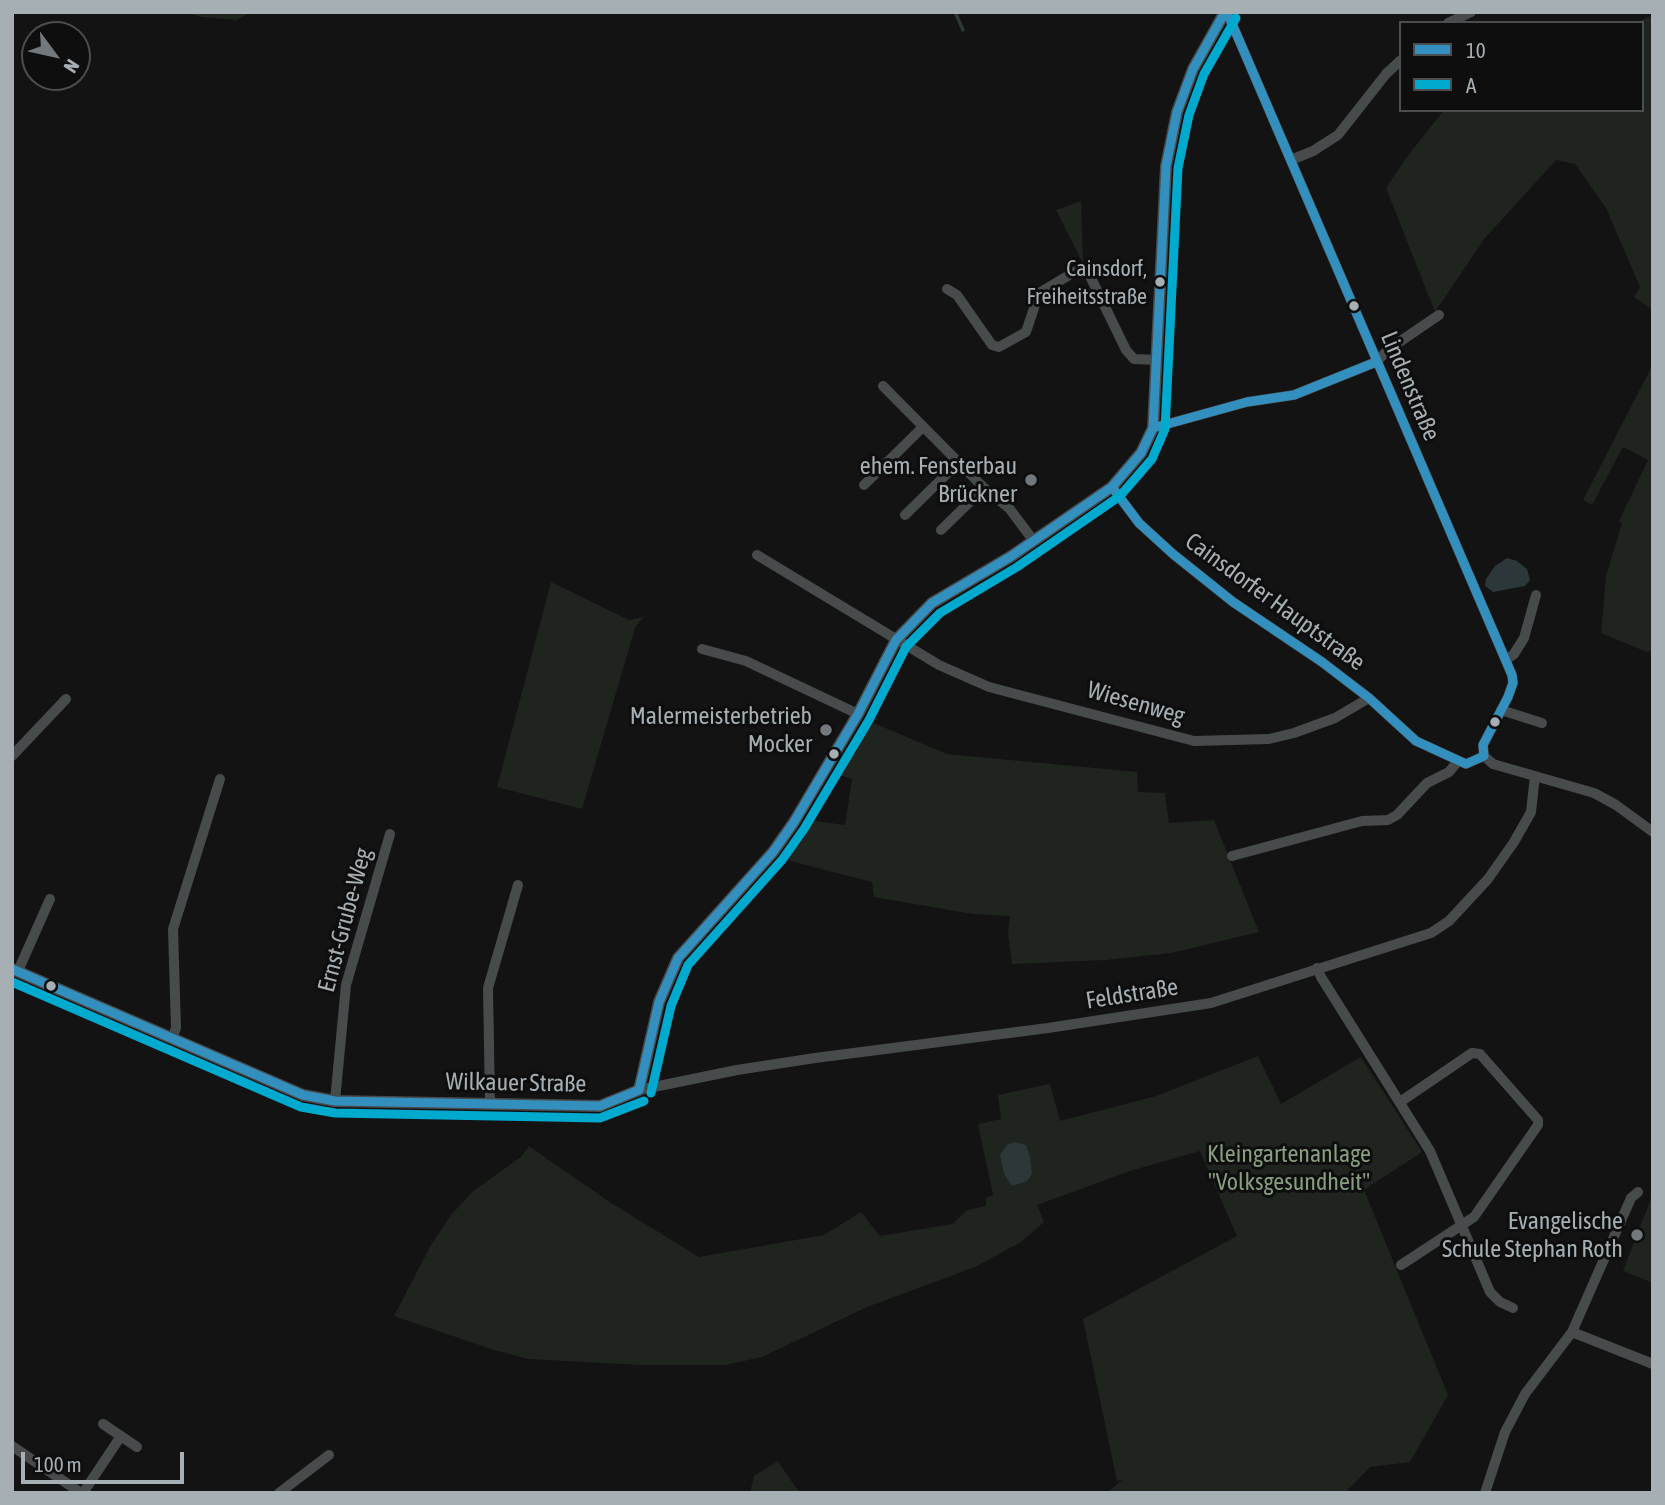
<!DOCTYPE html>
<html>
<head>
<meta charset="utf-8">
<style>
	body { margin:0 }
	#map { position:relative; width:1665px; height:1505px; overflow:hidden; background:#131314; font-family:"Asap Condensed",sans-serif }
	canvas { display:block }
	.frame { position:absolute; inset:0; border:14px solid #a6afb4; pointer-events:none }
	.legend { position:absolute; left:1399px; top:21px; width:245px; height:91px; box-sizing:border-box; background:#0e0e0f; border:2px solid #4b4e51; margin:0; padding:9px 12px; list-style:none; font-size:21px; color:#a6afb4 }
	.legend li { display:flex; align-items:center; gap:14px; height:35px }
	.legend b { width:35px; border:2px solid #4b4e51 }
	.north { position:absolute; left:21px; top:21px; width:70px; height:70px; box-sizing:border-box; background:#0e0e0f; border:2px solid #4b4e51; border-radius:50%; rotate:123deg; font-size:19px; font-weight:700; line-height:28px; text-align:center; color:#a6afb4 }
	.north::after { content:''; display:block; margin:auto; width:24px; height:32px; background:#73787c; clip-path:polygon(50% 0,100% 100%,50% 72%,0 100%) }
	.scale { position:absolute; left:21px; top:1452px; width:163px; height:32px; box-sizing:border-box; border:4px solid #a6afb4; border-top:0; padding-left:9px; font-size:21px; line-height:24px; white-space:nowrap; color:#a6afb4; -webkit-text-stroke:5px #0e0e0f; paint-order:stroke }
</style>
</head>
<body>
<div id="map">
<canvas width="1665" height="1505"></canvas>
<div class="frame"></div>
<ul class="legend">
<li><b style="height:9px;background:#338fbe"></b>10</li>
<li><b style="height:9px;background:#00a9ce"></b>A</li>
</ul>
<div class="north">N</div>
<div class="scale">100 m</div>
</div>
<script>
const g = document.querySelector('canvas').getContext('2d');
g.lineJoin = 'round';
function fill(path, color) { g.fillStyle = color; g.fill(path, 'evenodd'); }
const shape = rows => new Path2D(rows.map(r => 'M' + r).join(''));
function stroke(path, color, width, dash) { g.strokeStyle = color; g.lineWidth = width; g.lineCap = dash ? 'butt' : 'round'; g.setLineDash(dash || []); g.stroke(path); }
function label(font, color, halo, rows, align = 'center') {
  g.font = font + ' "Asap Condensed",sans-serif'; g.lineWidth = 6; g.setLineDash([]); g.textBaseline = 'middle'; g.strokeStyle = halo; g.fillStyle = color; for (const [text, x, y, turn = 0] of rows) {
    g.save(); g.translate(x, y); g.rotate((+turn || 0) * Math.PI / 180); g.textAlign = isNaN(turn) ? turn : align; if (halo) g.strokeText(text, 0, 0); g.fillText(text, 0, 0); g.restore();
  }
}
fill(shape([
	[185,12,251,12,237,20,202,17],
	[1653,15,1653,310,1634,297,1640,287,1606,208,1575,164,1556,160,1485,238,1435,312,1386,188,1406,158,1444,110,1642,110,1642,23,1635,23],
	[1081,201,1083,263,1056,210],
	[1653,364,1653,650,1647,652,1601,633,1606,576,1622,523,1619,521,1648,460,1623,447,1592,505,1583,500],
	[551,582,629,620,643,617,635,628,582,809,497,787],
	[864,719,947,754,1137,772,1138,792,1165,793,1169,823,1214,820,1259,932,1171,953,1106,960,1012,964,1008,934,1010,916,972,914,874,897,872,882,779,858,807,820,845,825,852,779,834,773],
	[1258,1056,1281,1104,1361,1057,1422,1152,1364,1190,1448,1395,1410,1462,1370,1467,1345,1493,1107,1493,1123,1479,1117,1481,1083,1319,1237,1236,1200,1151,1130,1171,1037,1205,1044,1222,1021,1242,975,1267,867,1307,762,1357,725,1365,642,1365,529,1359,494,1350,394,1316,431,1245,451,1215,472,1192,521,1157,529,1146,608,1201,699,1257,824,1235,861,1212,880,1236,952,1224,967,1210,986,1206,986,1198,993,1195,978,1124,1001,1119,998,1095,1050,1084,1060,1121,1156,1096],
	[1652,1196,1653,1197,1653,1283,1623,1271],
	[778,1461,796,1488,804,1493,750,1493,754,1476]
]), '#1f241e');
fill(shape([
	[1507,558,1517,561,1527,569,1530,580,1525,586,1493,592,1485,586,1486,579,1495,566],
	[1014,1142,1026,1145,1030,1157,1032,1174,1027,1181,1012,1186,1004,1174,1000,1155,1007,1145]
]), '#2b3738');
stroke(shape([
	[955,12,963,30]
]), '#2b3738', 3.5);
stroke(shape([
	[1227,12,1512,675,1513,683,1508,697,1483,745,1484,756],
	[1448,23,1471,12],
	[1291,160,1313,151,1338,135,1386,74,1401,60],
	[947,289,957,295,992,345,999,347,1026,332,1039,293,1076,271,1084,271,1090,276,1126,350,1134,359,1157,360],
	[883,386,984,488,1009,508,1033,540],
	[1153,428,1247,402,1294,395,1376,362,1389,349,1439,315],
	[864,485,923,427],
	[1112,487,1139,523,1173,554,1233,602,1322,662,1369,698,1416,741,1466,764,1484,756],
	[905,515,959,462],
	[941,530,984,488],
	[757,555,939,665,989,687,1194,741,1269,739,1294,733,1335,718,1369,698],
	[702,649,746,661,858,714],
	[1506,660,1514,654,1524,638,1536,595],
	[1501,710,1542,723],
	[12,756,66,699],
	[1484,756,1493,764,1594,793,1616,805,1653,832],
	[1232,856,1362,821,1388,820,1397,815,1427,783,1449,772,1458,761],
	[1317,968,1321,977,1430,1151,1490,1292,1500,1302,1513,1308],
	[18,971,50,899],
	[172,1039,176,1028,173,929,220,779],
	[639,1090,737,1070,815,1058,1048,1028,1211,1003,1431,933,1449,921,1488,879,1514,842,1531,812,1535,776],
	[335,1101,346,985,390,834],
	[490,1102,488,988,518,885],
	[1400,1102,1472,1053,1480,1054,1538,1120,1538,1125,1474,1217,1401,1265],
	[1572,1332,1631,1198,1638,1192],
	[103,1424,137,1447],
	[12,1446,81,1493],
	[83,1493,121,1436],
	[279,1493,329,1455],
	[1485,1493,1505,1432,1525,1394,1572,1332,1653,1364]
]), '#484b4c', 10);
stroke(shape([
	[12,969,303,1095,335,1101,600,1106,639,1090,659,1002,678,958,773,852,794,822,858,714,896,640,932,603,1010,557,1112,487,1141,453,1153,428,1166,166,1177,112,1193,69,1225,12]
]), '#484b4c', 12);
stroke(shape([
	[1227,12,1512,675,1513,683,1508,697,1483,745,1484,756],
	[1153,428,1247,402,1294,395,1376,362],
	[1112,487,1139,523,1173,554,1233,602,1322,662,1369,698,1416,741,1466,764,1484,756],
	[12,969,303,1095,335,1101,600,1106,639,1090],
	[639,1090,659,1002,678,958,773,852,794,822,858,714,896,640,932,603,1010,557,1112,487,1141,453,1153,428,1166,166,1177,112,1193,69,1225,12]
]), '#338fbe', 9);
stroke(shape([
	[12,982,301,1107,335,1113,600,1118,644,1101],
	[651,1093,671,1006,688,965,782,860,804,829,869,720,906,647,940,613,1017,567,1120,496,1152,459,1165,429,1178,168,1189,115,1204,74,1236,18]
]), '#00a9ce', 9);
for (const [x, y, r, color] of [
	[1160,282,6,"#a6afb4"],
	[1354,306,6,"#a6afb4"],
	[1031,480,7,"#73787c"],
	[1495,722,6,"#a6afb4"],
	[826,730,7,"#73787c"],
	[834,754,6,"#a6afb4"],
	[51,986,6,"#a6afb4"],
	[1637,1235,7,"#73787c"]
]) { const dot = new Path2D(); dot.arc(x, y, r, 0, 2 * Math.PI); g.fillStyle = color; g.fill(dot); stroke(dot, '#0e0e0f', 2.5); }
label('22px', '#a6afb4', '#0e0e0f', [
	["Cainsdorf,",1147,269],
	["Freiheitsstraße",1147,297]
], 'right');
label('24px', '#a6afb4', '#0e0e0f', [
	["Lindenstraße",1410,386,67],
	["Cainsdorfer Hauptstraße",1275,602,36],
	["Wiesenweg",1136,703,16],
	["Ernst-Grube-Weg",345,920,-75],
	["Feldstraße",1132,994,-9],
	["Wilkauer Straße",516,1083,1]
]);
label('24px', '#a6afb4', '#0e0e0f', [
	["ehem. Fensterbau",1017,466],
	["Brückner",1017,494],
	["Malermeisterbetrieb",812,716],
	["Mocker",812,744],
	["Evangelische",1623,1221],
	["Schule Stephan Roth",1623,1249]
], 'right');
label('24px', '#879d7e', '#0e0e0f', [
	["Kleingartenanlage",1289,1154],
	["\"Volksgesundheit\"",1289,1182]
]);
</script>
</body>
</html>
